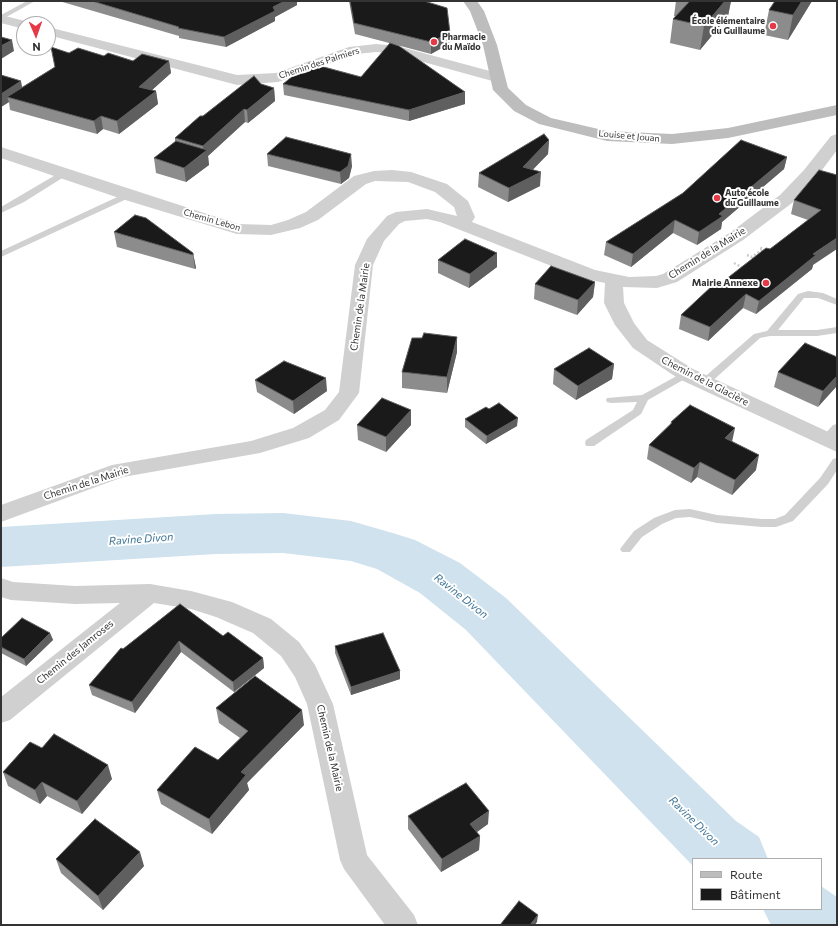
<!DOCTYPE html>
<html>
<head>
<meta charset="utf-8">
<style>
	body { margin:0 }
	#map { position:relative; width:838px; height:926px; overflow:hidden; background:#fff; font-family:Commissioner,sans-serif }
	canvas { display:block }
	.frame { position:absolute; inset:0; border:2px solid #333; pointer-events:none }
	.legend { position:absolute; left:692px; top:858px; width:130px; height:52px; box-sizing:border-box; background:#fff; border:1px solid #adadad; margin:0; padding:5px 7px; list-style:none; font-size:12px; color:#333 }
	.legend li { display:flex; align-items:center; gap:8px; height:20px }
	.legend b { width:20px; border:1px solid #adadad }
	.north { position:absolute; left:16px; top:16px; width:40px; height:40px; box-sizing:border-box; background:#fff; border:1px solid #adadad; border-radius:50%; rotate:178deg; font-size:11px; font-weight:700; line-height:16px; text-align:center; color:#333 }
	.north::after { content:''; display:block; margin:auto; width:14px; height:18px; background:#e63946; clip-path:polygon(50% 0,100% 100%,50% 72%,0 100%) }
</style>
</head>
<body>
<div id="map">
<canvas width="838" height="926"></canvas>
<div class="frame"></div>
<ul class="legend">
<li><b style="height:5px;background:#bdbdbd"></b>Route</li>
<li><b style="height:11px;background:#1a1a1a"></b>Bâtiment</li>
</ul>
<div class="north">N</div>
</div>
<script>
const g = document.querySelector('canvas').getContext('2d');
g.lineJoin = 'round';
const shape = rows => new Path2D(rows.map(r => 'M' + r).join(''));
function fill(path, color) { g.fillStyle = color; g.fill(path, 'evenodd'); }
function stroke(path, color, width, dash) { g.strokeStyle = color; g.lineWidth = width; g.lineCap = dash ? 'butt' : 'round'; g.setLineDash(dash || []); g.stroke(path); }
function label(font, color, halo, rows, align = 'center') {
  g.font = font + ' Commissioner,sans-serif'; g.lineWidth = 4; g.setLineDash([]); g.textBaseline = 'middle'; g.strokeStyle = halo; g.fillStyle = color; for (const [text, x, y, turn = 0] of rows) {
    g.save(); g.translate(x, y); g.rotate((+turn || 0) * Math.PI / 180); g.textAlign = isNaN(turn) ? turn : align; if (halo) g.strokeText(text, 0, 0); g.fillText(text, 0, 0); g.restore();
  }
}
fill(shape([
	[283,513,351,521,396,534,415,540,460,563,506,598,736,821,759,837,768,859,693,859,693,866,466,630,420,593,377,569,351,561,283,553,216,554,1,567,1,527,216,514,283,513],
	[821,886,837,897,837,925,771,925,763,909,821,909,821,886]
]), '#cfe2ee');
stroke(shape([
	[747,255,752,257,763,249,759,247],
	[734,263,743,268]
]), '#cdcdcd', 2.5, [2, 2]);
fill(shape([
	[27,1,35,1,1,20,1,15,27,1],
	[64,170,67,171,67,175,24,202,1,213,1,207,64,170],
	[128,192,132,195,131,197,1,257,1,251,128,192],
	[808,291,823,293,837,299,837,305,818,298,804,298,778,330,817,330,837,327,837,333,817,336,770,336,760,338,708,385,700,385,699,383,700,381,754,334,767,331,798,294,808,291],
	[686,371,690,372,691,374,690,376,648,400,641,414,594,446,586,446,585,443,586,440,633,410,637,402,611,403,607,402,606,400,607,398,642,395,686,371],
	[837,424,837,435,830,443,822,443,821,440,822,437,833,425,837,424],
	[837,458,837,470,828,484,793,521,776,527,762,527,717,523,690,517,676,518,662,524,642,537,630,552,622,552,620,549,634,531,654,518,675,510,690,509,717,515,762,519,775,519,785,515,820,478,833,459,837,458]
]), '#d0d0d0');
fill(shape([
	[1,15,29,22,30,24,24,24,24,29,1,23,1,15],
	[48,27,237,75,276,73,349,47,376,44,397,46,501,74,504,77,501,80,496,82,391,53,376,52,356,54,278,82,237,85,48,35,48,27],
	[837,134,837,150,816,178,792,203,743,240,677,282,657,288,623,287,624,303,634,323,647,340,693,369,837,436,837,452,679,379,633,348,615,325,604,303,605,283,582,278,440,222,427,219,405,221,399,224,384,241,373,265,359,393,339,420,309,438,260,453,123,477,1,522,1,505,112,465,251,441,293,428,325,410,339,392,355,265,367,239,387,216,396,212,427,209,457,216,454,207,435,192,408,182,375,181,366,184,318,220,300,228,271,235,237,234,122,199,1,158,1,147,238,224,271,225,288,220,306,212,354,176,374,171,392,170,411,172,447,184,468,201,475,217,472,222,595,270,629,277,656,276,663,274,731,232,780,195,804,170,831,136,837,134],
	[1,578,13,582,75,586,150,584,191,591,232,602,271,619,299,642,315,665,333,704,367,855,414,915,418,925,385,925,344,869,340,860,307,704,295,677,281,656,253,633,216,617,191,609,154,603,10,720,1,723,1,697,120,603,75,604,11,600,1,597,1,578]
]), '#d0d0d0');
fill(shape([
	[463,1,477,1,484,11,497,45,508,88,526,105,551,118,607,131,672,134,728,128,837,105,837,115,728,138,672,144,607,141,539,124,514,111,493,90,483,45,470,11,463,1]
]), '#bdbdbd');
fill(shape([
	[59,1,297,1,297,5,275,17,275,21,226,47,179,38,179,36],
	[349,1,425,1,450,33,449,44,431,54,355,34],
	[676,1,731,1,728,16,700,50,670,43,673,19,676,17,674,16],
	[812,1,788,40,764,35,769,10],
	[69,53,104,56,133,61,169,61,171,73,152,90,156,91,158,104,119,134,103,129,97,134,10,110,9,102,1,107,1,75,22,87,55,67],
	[261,84,274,88,275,101,248,123,245,122,208,156,209,165,186,182,156,173,154,158,175,142,175,138,203,116],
	[283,84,465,104,409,121,284,95],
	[549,140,548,154,532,170,540,186,508,202,478,187,479,173],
	[267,154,352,166,349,178,341,184,268,166],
	[787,157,784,169,722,222,721,229,697,245,673,233,631,267,604,255,606,242],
	[837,175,812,269,756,314,743,308,708,341,679,329,681,315,716,287,770,249,808,220,791,214,794,200],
	[114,232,193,253,196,268,195,269,117,247],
	[497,253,497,267,469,288,438,273,438,260],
	[595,282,593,297,577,315,534,299,535,284],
	[457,337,457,352,447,393,402,388,402,372,422,338],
	[837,357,818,407,774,387,778,372],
	[614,364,612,379,576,400,553,384,554,369],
	[255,380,327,391,294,414,257,392],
	[489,409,517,426,486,444,465,427,465,419],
	[411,410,411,425,386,452,358,440,357,425],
	[671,422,732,441,756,470,732,495,697,477,691,483,647,459,649,445,670,424],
	[180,604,223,636,263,658,264,668,234,692,181,652,135,713,92,695,89,685,123,649],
	[50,633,53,640,26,666,1,653,1,638],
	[335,646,400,671,400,679,351,695,335,653],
	[216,708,304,725,247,783,249,790,212,834,161,804,157,790,218,760,240,738,219,723],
	[42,748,112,779,82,814,47,796,40,804,8,786,3,772],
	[408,816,488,824,476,832,480,836,479,850,441,872,408,829],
	[56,859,144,866,103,910,61,873]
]), '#8c8c8c');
fill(shape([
	[285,1,297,1,297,5,275,17,275,21,226,47,224,37,273,7],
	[725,1,731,1,728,16,700,50,704,26],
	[802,1,812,1,788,40,793,15],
	[450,33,449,44,431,54,431,42],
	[12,40,14,51,1,59,1,46],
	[169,61,171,73,141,100,139,87],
	[21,81,23,92,7,97,9,102,1,107,1,94],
	[274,88,275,101,248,123,247,110],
	[156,91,158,104,119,134,117,121],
	[465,92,465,104,409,121,409,110],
	[244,109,245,122,208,156,209,165,186,182,184,168,204,153,203,146],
	[101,116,103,129,97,134,94,121],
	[549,140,548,154,522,181,523,167],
	[351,154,352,166,349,178,341,184,340,172],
	[787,157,784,169,722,222,721,229,697,245,699,232,719,214],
	[541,172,540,186,508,202,509,188],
	[675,220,673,233,631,267,633,254],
	[837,238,837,249,813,265,812,269,756,314,759,301,813,254],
	[193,253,196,268,195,269,193,255],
	[497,253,497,267,469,288,470,274],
	[595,282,593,297,577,315,578,300],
	[746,294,743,308,708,341,710,327],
	[457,337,457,352,447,393,447,377],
	[614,364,612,379,576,400,578,386],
	[837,376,837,386,818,407,823,391],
	[326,378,327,391,294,414,293,401],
	[411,410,411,425,386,452,386,437],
	[518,418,517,426,486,444,487,436],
	[735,428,732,442,725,438],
	[759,455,756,470,732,495,735,480],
	[700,462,697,477,691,483,694,468],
	[50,633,53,640,26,666,24,659],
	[179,641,181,652,135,713,132,702],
	[263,658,264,668,234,692,233,682],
	[400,671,400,679,351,695,351,687],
	[302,710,304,725,247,783,249,790,212,834,209,819,241,772],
	[108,765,112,779,82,814,77,801],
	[42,782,47,796,40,804,35,790],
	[489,811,488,824,469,838,470,824],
	[480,836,479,850,441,872,442,859],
	[140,852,144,866,103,910,98,896],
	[538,915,537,922,535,925,530,925]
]), '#5f5f5f');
const building = shape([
	[92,1,285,1,273,7,275,11,224,37,178,28,179,27,92,1],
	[350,1,424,1,447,8,450,33,431,42,354,23,350,1],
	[690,1,725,1,704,26,673,19,690,1],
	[775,1,802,1,793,15,769,10,775,1],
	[1,37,12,40,1,46,1,37],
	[390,43,399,46,465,92,409,110,283,84,309,63,361,77,390,43],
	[51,47,69,53,78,48,104,56,108,53,133,61,142,54,169,61,139,87,156,91,117,121,101,116,94,121,7,97,55,67,51,47],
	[1,75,21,81,1,94,1,75],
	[254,76,261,84,274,88,247,110,244,109,203,146,175,138,200,116,203,116,254,76],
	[544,134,549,140,523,167,541,172,509,188,479,173,544,134],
	[286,137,351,154,348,166,340,172,267,154,286,137],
	[741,140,787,157,719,214,723,216,699,232,675,220,633,254,606,242,683,193,741,140],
	[176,141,207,150,184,168,154,158,176,141],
	[819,170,837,175,837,238,813,254,816,255,759,301,746,294,710,327,681,315,713,285,716,287,766,248,770,249,821,210,794,200,819,170],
	[135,215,146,218,193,253,193,255,114,232,135,215],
	[465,239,497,253,470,274,438,260,465,239],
	[551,266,595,282,578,300,535,284,551,266],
	[424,333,457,337,447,377,402,372,412,338,422,338,424,333],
	[805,343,837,357,837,376,823,391,778,372,805,343],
	[589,348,614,364,578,386,554,369,589,348],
	[284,361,326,378,293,401,255,380,284,361],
	[382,398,411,410,386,437,357,425,382,398],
	[499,403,518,418,487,436,465,419,486,407,489,409,499,403],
	[690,405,735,428,725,438,759,455,735,480,700,462,694,468,649,445,672,423,671,422,690,405],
	[180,604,223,636,228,632,263,658,233,682,179,641,132,702,89,685,121,648,123,649,180,604],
	[22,618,50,633,24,659,1,647,1,638,22,618],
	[383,633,400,671,351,687,335,646,383,633],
	[255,676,302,710,241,772,246,775,209,819,157,790,195,747,218,760,248,731,216,708,255,676],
	[54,734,108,765,77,801,42,782,35,790,3,772,30,742,42,748,54,734],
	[466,783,489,811,470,824,480,836,442,859,408,816,466,783],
	[95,819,140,852,98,896,56,859,95,819],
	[519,901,538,915,530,925,500,925,519,901]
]);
fill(building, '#1a1a1a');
stroke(building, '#5f5f5f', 1);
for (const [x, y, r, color] of [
	[773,26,4,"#e63946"],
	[434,42,4,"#e63946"],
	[717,198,4,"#e63946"],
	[766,283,4,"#e63946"]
]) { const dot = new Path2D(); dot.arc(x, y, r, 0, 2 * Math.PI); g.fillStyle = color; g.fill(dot); stroke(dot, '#fff', 1.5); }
label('bold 9px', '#333', '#fff', [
	["École élémentaire",765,21,"right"],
	["du Guillaume",765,31,"right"],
	["Pharmacie",442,37],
	["du Maïdo",442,47],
	["Auto école",725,193],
	["du Guillaume",725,203]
], 'left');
label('9px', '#333', '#fff', [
	["Chemin des Palmiers",319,63,-18],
	["Louise et Jouan",629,136,5],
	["Chemin Lebon",212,220,16]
]);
label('10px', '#333', '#fff', [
	["Chemin de la Mairie",707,253,-32],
	["Chemin de la Mairie",360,307,-82],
	["Chemin de la Glacière",705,381,27],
	["Chemin de la Mairie",86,483,-18],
	["Chemin des Jamroses",75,652,-39],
	["Chemin de la Mairie",330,748,77]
]);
label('bold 10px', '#333', '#fff', [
	["Mairie Annexe",758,283]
], 'right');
label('italic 11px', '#3f7597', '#fff', [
	["Ravine Divon",141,539,-4],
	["Ravine Divon",461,596,38],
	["Ravine Divon",694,821,44]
]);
</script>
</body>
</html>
